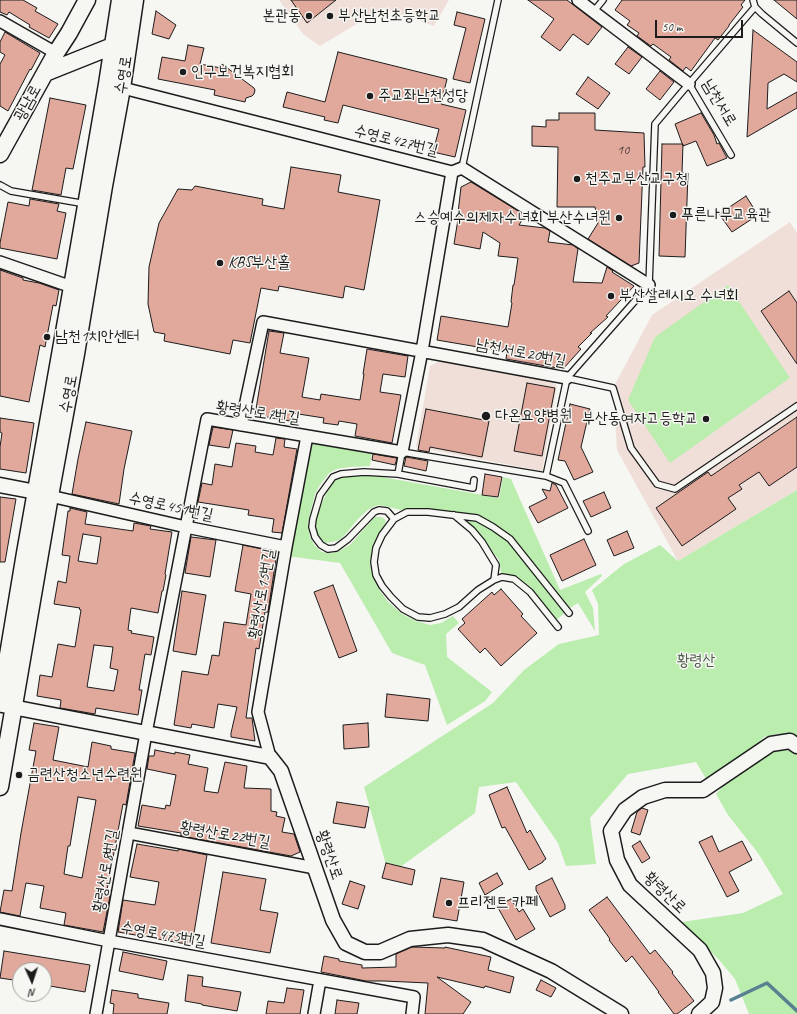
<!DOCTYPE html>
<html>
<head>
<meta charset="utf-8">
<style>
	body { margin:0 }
	#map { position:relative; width:797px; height:1014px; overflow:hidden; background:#f6f6f2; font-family:Caveat,sans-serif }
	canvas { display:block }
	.north { position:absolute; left:12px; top:962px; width:40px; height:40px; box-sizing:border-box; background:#f6f6f2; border:1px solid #9f9f9c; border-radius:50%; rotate:177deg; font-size:11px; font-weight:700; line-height:16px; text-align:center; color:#1c1c1c }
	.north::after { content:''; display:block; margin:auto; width:14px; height:18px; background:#1c1c1c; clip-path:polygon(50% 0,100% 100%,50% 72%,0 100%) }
	.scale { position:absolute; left:655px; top:20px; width:88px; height:18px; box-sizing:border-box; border:2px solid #1c1c1c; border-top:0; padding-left:5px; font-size:12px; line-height:14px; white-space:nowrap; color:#1c1c1c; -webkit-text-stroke:3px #f6f6f2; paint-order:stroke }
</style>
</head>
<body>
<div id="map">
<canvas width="797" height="1014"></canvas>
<div class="north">N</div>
<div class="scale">50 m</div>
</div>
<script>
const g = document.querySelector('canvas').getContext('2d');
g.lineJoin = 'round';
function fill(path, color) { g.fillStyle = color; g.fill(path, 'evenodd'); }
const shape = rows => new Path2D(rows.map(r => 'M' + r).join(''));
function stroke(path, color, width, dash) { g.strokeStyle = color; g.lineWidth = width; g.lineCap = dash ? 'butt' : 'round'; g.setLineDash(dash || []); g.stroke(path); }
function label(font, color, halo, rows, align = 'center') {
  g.font = font + ' Caveat,"Poor Story",sans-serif'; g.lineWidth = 3; g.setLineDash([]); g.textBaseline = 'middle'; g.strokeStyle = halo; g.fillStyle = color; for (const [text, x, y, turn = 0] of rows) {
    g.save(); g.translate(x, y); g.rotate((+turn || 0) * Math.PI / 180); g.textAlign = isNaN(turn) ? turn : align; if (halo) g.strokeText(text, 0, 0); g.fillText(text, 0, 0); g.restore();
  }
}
fill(shape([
	[279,0,449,0,434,26,383,8,320,46,303,34],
	[790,222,797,233,797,490,678,561,617,450,613,388,652,315],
	[442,360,550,379,557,386,542,471,416,447,430,366]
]), '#f0dfd8');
fill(shape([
	[728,285,790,378,670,463,628,400,655,337],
	[315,441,372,452,370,466,349,467,337,469,329,473,320,485,315,494,309,518,308,527,310,537,315,546,322,552,332,553,339,551,351,544,363,530,375,517,381,517,385,519,386,524,372,549,370,563,374,579,379,589,388,602,402,614,416,621,430,625,441,623,453,616,459,623,446,634,447,657,492,692,485,701,447,725,425,665,392,653,340,563,287,556,307,446],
	[371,475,499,498,503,477,511,479,560,590,601,574,602,576,585,592,593,608,595,631,578,603,570,608,511,535,492,522,477,515,422,509,401,510,389,507,378,505,369,509,358,519,343,537,337,541,325,543,316,533,315,524,320,507,329,488,334,481,342,477],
	[797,490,797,736,793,734,778,734,764,737,749,754,708,782,696,762,628,774,590,818,596,864,566,866,558,843,516,782,479,787,475,813,389,875,364,787,493,703,524,670,559,644,599,635,598,604,592,590,624,564,660,545,678,561],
	[466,520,479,522,494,530,508,542,566,612,555,621,514,576,501,573,499,560,484,540],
	[780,750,793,751,797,755,797,1014,749,1014,735,979,720,961,682,922,743,913,783,894,758,853,728,815,716,794,729,780,765,756]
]), '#baedae');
stroke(shape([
	[731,1000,767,983,797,1011]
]), '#578090', 3.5);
const building = shape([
	[0,0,23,0,37,8,35,11,58,24,49,38,29,27,30,25,9,12,7,15,0,12,0,0],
	[291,0,336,0,307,23,291,0],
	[528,0,567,0,602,27,588,45,573,34,560,51,541,37,554,19,528,0],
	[622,0,745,0,741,5,743,7,729,25,729,26,718,40,715,38,691,71,686,67,683,71,669,60,671,57,653,44,651,46,637,36,639,33,627,25,630,21,615,10,622,0],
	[774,0,797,0,797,19,774,0],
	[156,11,176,25,169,39,152,34,156,11],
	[457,12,485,19,470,83,453,79,466,28,454,25,457,12],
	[753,30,797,62,797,82,784,74,768,83,767,109,797,92,797,108,747,137,753,30],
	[5,32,40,53,31,70,30,69,8,111,0,106,0,64,5,55,0,52,0,42,5,32],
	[188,45,204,48,200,64,221,68,222,64,254,88,255,90,254,94,252,96,246,98,245,102,214,95,215,90,158,79,162,57,185,61,188,45],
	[628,47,642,57,629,74,615,64,628,47],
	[338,52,447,79,441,104,466,110,455,157,433,152,439,129,343,105,338,123,324,120,325,117,283,107,287,92,325,102,338,52],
	[660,71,674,82,660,100,646,89,660,71],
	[588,77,610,93,598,109,576,94,588,77],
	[50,98,86,105,73,169,66,168,61,195,32,190,50,98],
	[559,113,595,113,595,130,644,133,645,167,643,167,639,263,631,266,588,239,598,223,595,207,557,207,558,147,532,146,532,126,546,127,546,120,559,120,559,113],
	[701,113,714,135,717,144,719,143,727,158,707,166,696,141,683,146,675,124,701,113],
	[662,144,683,144,682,173,688,173,685,257,659,256,662,144],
	[291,167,341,175,338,192,380,200,364,290,345,286,343,298,279,286,278,291,261,288,250,343,233,340,230,354,164,341,165,334,154,332,148,304,149,267,159,223,178,189,192,190,195,186,263,199,262,205,284,209,291,167],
	[471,182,525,215,519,225,545,228,550,231,548,242,573,245,578,249,573,282,602,283,607,267,613,271,612,272,634,286,606,316,608,317,590,333,592,333,578,347,581,349,563,369,506,359,507,352,437,340,441,316,508,327,512,303,511,302,513,285,514,285,518,258,498,256,500,243,483,232,480,249,454,244,459,213,458,213,461,187,471,182],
	[746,196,758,215,732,232,719,214,746,196],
	[30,199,59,204,57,211,66,213,57,259,0,248,0,243,8,202,29,206,30,199],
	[0,270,23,278,23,280,39,283,59,290,56,306,53,305,45,347,40,345,29,402,0,396,0,270],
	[789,291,797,303,797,364,761,311,789,291],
	[269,331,284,333,280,353,309,358,302,397,320,400,321,394,360,400,364,374,363,374,367,349,408,356,405,377,383,374,380,392,401,395,392,443,355,436,357,424,339,421,338,425,323,423,324,418,292,413,290,421,255,415,269,331],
	[527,383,555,388,542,456,514,451,527,383],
	[570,404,590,409,581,447,593,472,574,480,565,461,558,460,570,404],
	[426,409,489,421,482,457,430,447,429,452,418,450,426,409],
	[797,417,797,467,769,486,759,472,739,485,742,489,728,498,736,509,682,546,656,508,708,472,711,476,797,417],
	[0,418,34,423,26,473,0,469,0,447,2,433,0,432,0,418],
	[86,422,132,431,124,469,119,504,72,494,78,459,86,422],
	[213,427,233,430,229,448,209,445,213,427],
	[276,438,285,439,284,447,297,449,282,533,272,532,274,519,248,515,249,510,198,502,202,483,212,485,215,464,232,467,236,443,256,446,255,452,273,455,276,438],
	[373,454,397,458,395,465,372,460,373,454],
	[406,457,428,461,426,471,404,466,406,457],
	[485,474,502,477,498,497,482,495,485,474],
	[552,483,556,485,568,508,538,523,529,507,547,498,542,489,550,491,552,483],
	[604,492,611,508,591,517,583,501,604,492],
	[0,497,16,499,5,562,0,562,0,497],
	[70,508,87,512,85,524,133,531,134,523,151,526,150,529,172,532,165,574,166,575,163,591,162,591,158,613,131,608,128,630,132,631,131,633,154,637,151,655,145,654,139,690,142,690,138,715,96,708,95,714,60,708,61,700,37,696,40,675,52,677,58,644,75,647,81,610,79,609,80,608,54,604,58,581,66,583,70,556,62,555,68,511,70,511,70,508],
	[83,534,101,537,97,564,78,561,83,534],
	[94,645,113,647,110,668,118,670,114,691,87,687,94,645],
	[627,531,634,548,614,556,607,540,627,531],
	[191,537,216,540,210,577,185,573,191,537],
	[584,539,596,565,562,581,550,555,584,539],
	[243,545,277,552,268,612,265,612,259,649,256,648,246,718,252,718,255,741,231,737,231,733,237,707,218,704,214,728,192,724,191,728,174,725,182,671,208,675,212,655,219,656,224,622,246,625,251,594,235,591,243,545],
	[333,585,357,651,339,658,314,592,333,585],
	[501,589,523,614,521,616,537,633,501,666,485,648,480,653,458,629,465,623,462,619,492,592,494,595,501,589],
	[182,591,206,595,196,655,173,651,182,591],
	[387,694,430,699,428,721,385,717,387,694],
	[34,723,59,727,53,760,88,767,92,742,111,746,111,749,135,753,126,805,123,804,107,890,111,891,103,932,64,925,66,913,40,908,44,886,26,883,20,916,0,912,4,890,12,891,21,833,36,751,29,750,34,723],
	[78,797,96,800,82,878,64,874,68,846,70,846,78,797],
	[368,723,369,747,344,749,343,725,368,723],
	[155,750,175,754,175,752,190,755,188,764,208,768,204,791,218,793,225,762,247,766,244,788,271,789,271,811,277,812,276,816,285,818,282,832,294,834,300,852,291,856,181,836,181,833,138,826,142,805,165,809,166,805,170,806,176,775,147,769,149,756,154,756,155,750],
	[507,787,527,833,530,830,546,859,543,861,543,862,529,870,505,827,502,828,489,795,507,787],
	[337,802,369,807,365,828,333,823,337,802],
	[642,808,648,810,640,835,631,832,637,812,642,808],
	[712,836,719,852,742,841,752,860,729,872,739,891,727,897,699,842,712,836],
	[640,841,650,858,642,863,632,846,640,841],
	[137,844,178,851,179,849,207,855,192,945,118,932,123,900,155,905,159,882,130,877,137,844],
	[386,863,415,870,412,885,382,878,386,863],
	[223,872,266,879,260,910,278,913,270,953,211,943,223,872],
	[497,873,503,884,485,895,479,883,497,873],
	[441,878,464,882,457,921,433,917,441,878],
	[552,878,565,905,565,909,550,917,536,890,536,886,552,878],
	[350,881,365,886,358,909,342,904,350,881],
	[607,897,650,954,655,950,673,972,672,973,694,1001,677,1014,674,1014,658,992,659,992,632,956,626,962,609,940,610,939,589,910,607,897],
	[511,899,519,912,523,909,535,929,516,940,497,906,511,899],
	[412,947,445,948,445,947,491,957,488,970,514,977,510,993,485,986,484,988,437,977,471,1002,463,1014,425,1014,428,983,384,981,366,981,321,972,324,956,339,959,339,961,362,965,362,968,396,967,396,954,412,947],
	[4,951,90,965,85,992,44,985,44,970,20,970,20,981,0,978,4,951],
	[123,952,167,961,163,980,119,971,123,952],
	[188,975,203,977,202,986,241,992,237,1011,202,1005,202,1004,185,1001,188,975],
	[541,980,556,988,551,997,536,990,541,980],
	[287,988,304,990,300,1014,266,1014,268,1001,284,1003,287,988],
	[112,990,138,994,138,998,169,1003,167,1014,113,1014,114,1004,110,1003,112,990],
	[337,1000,359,1003,357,1014,335,1014,337,1000]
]);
fill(building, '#e1a89c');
stroke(building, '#1c1c1c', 1);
const service = shape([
	[753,0,755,7,762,14,797,43],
	[594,11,603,0],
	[689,84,731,155],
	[462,168,498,0],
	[0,185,11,191,86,204],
	[567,378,613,388,631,448,657,484,675,489,797,406],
	[398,474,402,452,546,476],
	[454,515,472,530,482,542,496,565,494,580],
	[394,519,387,511,379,510,374,512,348,539,336,548,328,549,321,545,315,537,312,527,313,519,320,495,333,477,341,474,364,472,398,474,473,488,474,480],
	[588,531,564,483,546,476,567,378,649,285,655,124,681,93,755,7],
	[558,627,530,592,514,579,502,577,494,580,478,590,459,607,445,614,430,618,418,617,403,609,391,597,382,586,376,575,374,562,376,548,382,535,394,519,407,512,428,512,477,518,493,527,510,539,569,613]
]);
const minor = shape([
	[578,0,689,84],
	[0,21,56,53],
	[115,86,452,172,462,168,649,285],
	[0,262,72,287],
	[241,425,263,322,567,378],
	[50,496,186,527,286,547],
	[270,757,258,712,286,547,307,436],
	[129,833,315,868],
	[0,919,109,941,414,997,412,1014],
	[96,1014,146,733,207,419,402,452,422,351,452,172],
	[314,1014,320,980]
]);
const tertiary = shape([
	[0,485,36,492],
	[2,705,270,757,281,771,333,920,346,943,365,952,380,952,410,939,448,935,483,940,551,971,621,1014],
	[699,1014,712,1002,715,988,713,973,700,950,630,885,617,860,611,831,625,810,643,797,665,790,703,790,771,744,790,741,797,746]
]);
const secondary = shape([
	[45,73,120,43],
	[0,154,56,53,69,33,87,0],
	[0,703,25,553,72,287,107,84,120,0],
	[0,787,50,496,76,354,104,186,122,88,135,0]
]);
stroke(service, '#1c1c1c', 8);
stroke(minor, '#1c1c1c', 14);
stroke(tertiary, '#1c1c1c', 17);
stroke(secondary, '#1c1c1c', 19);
stroke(service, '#f6f6f2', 5.5);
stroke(minor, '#f6f6f2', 11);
stroke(tertiary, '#f6f6f2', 14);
stroke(secondary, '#f6f6f2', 16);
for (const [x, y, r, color] of [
	[309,16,4,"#1c1c1c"],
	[330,16,4,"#1c1c1c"],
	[183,72,4,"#1c1c1c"],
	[370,96,4,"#1c1c1c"],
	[577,179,4,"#1c1c1c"],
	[673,215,4,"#1c1c1c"],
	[619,218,4,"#1c1c1c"],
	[220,263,4,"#1c1c1c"],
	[611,296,4,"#1c1c1c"],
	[47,337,4,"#1c1c1c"],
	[486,416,5,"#1c1c1c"],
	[706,419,4,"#1c1c1c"],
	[19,775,4,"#1c1c1c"],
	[449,903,4,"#1c1c1c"]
]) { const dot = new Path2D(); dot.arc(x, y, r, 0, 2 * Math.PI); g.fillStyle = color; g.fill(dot); stroke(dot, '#f6f6f2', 1.5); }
label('14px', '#4d3f3c', null, [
	["10",623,150]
]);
label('16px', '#1c1c1c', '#f6f6f2', [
	["본관동",301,16,"right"],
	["부산남천초등학교",338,16],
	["인구보건복지협회",191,72],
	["주교좌남천성당",378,96],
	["천주교부산교구청",585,179],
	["푸른나무교육관",681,215],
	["스승예수의제자수녀회 부산수녀원",611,218,"right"],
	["KBS부산홀",228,263],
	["부산살레시오 수녀회",619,296],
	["남천1치안센터",55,337],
	["다온요양병원",495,416],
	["부산동여자고등학교",698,419,"right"],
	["금련산청소년수련원",27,775],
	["프리젠트 카페",457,903]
], 'left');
label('16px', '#1c1c1c', '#f6f6f2', [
	["수영로",124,75,-81],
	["광남로",28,103,-61],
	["남천서로",719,103,59],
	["수영로427번길",396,141,14],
	["남천서로20번길",521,353,11],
	["수영로",69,394,-79],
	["황령산로7번길",258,413,8],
	["수영로451번길",171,507,12],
	["황령산로15번길",262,594,-80],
	["황령산로22번길",225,835,10],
	["황령산로",329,855,71],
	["황령산로8번길",106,871,-80],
	["황령산로",665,893,44],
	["수영로475번길",163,935,10]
]);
label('16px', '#4b5b48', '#f6f6f2', [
	["황령산",696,661]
]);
</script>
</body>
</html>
